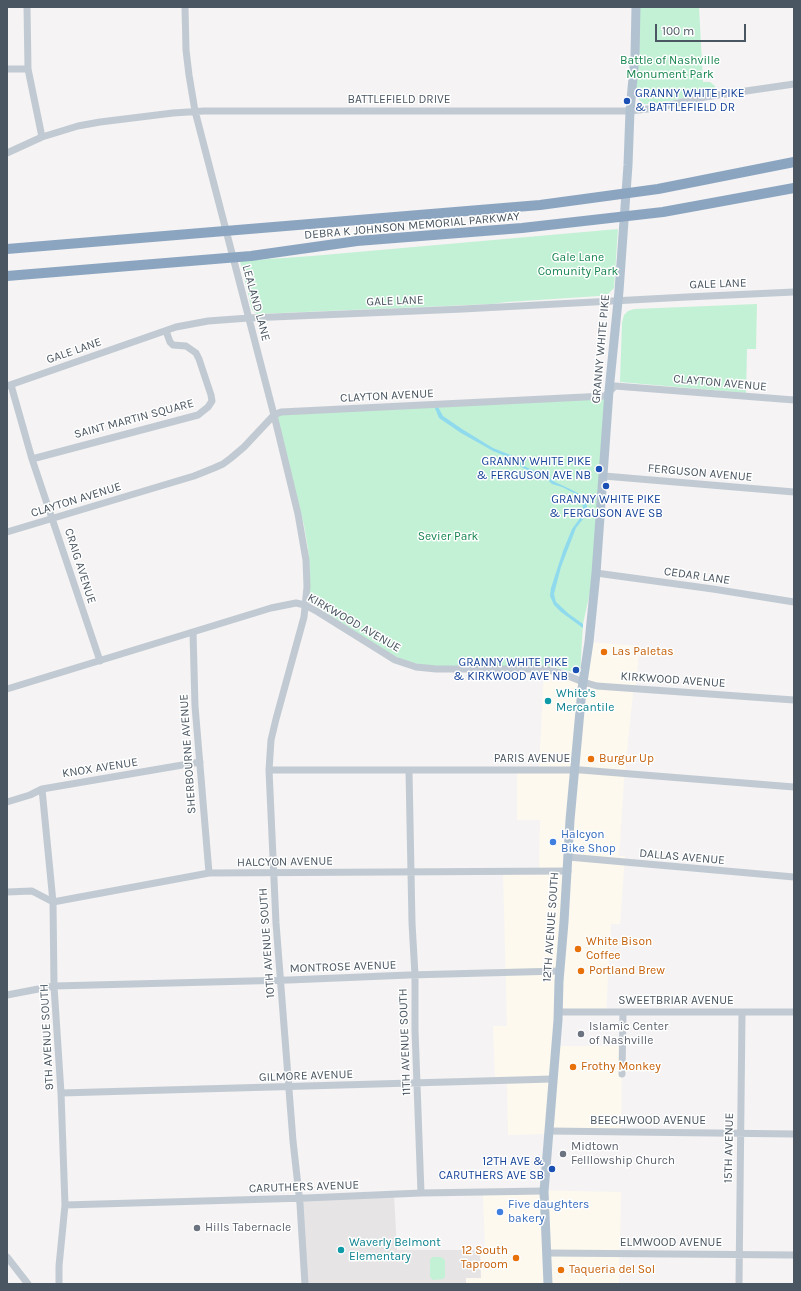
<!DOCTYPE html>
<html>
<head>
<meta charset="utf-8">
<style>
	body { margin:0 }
	#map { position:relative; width:801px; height:1291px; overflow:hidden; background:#f5f3f3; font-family:Karla,sans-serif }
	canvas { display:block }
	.frame { position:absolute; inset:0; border:8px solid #4a5661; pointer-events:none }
	.scale { position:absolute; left:655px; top:24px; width:91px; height:18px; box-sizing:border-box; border:2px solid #4a5661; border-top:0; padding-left:5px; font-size:12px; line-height:14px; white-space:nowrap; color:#4a5661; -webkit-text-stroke:3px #fff; paint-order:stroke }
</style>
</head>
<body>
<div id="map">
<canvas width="801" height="1291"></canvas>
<div class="frame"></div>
<div class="scale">100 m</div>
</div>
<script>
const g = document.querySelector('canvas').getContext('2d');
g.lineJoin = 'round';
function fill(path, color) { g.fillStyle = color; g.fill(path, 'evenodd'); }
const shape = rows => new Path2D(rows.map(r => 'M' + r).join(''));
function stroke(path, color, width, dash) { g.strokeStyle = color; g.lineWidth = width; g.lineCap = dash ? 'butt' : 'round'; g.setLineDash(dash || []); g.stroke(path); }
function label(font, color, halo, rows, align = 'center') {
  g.font = font + ' Karla,sans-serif'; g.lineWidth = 3; g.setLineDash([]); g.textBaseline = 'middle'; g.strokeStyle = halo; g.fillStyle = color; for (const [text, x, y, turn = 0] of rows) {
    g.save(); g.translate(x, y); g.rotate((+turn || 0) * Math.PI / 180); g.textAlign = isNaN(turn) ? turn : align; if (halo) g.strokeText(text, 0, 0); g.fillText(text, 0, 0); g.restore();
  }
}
fill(shape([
	[589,642,638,646,639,653,636,684,633,693,624,780,619,856,625,856,620,924,611,924,606,1012,558,1012,556,1046,622,1046,621,1132,508,1135,507,1081,495,1081,493,1026,507,1026,503,872,539,871,540,820,517,820,517,770,539,770,544,669,583,682],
	[526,1190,621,1192,619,1284,466,1284,466,1278,481,1278,480,1250,485,1250,483,1192]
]), '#fdf9ef');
fill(shape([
	[394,1194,397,1250,480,1250,481,1278,466,1278,466,1284,305,1284,299,1198]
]), '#e6e4e5');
fill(shape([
	[639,7,699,7,703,82,710,82,715,86,716,92,653,104,644,104,638,99,636,94],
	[618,229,614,288,608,294,599,296,507,302,492,304,257,314,252,310,240,261,312,256],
	[757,304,756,349,747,349,746,393,620,382,622,323,624,315,628,311,634,309],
	[605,398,592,583,583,624,580,674,550,666,428,666,413,663,401,659,387,652,309,602,310,574,308,549,304,525,276,414],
	[432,1257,441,1257,445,1260,445,1277,443,1279,433,1280,430,1277,430,1260]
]), '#c3f1d5');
fill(shape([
	[438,407,443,416,462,429,493,448,513,456,526,467,547,476,555,482,574,491,584,497,587,506,587,514,576,528,561,567,554,594,556,602,569,614,583,624,583,628,561,612,554,605,550,596,551,588,563,551,572,529,583,514,583,508,581,497,576,494,562,487,552,484,547,479,523,468,513,459,493,451,461,433,439,418,435,408]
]), '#90daee');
stroke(shape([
	[27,7,28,69,42,137],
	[185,7,186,50,189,75,195,111,274,415,298,514,306,560,307,587,304,617,276,719,271,740,269,770,276,923,293,1141,300,1204,305,1284],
	[7,69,28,69],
	[7,153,42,137,78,126,100,122,173,113,204,111,630,111,656,108,705,97,794,84],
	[11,385,32,459,100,661],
	[7,386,176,327,208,321,249,318,463,309,687,297,794,292],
	[32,459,198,415,208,407,212,401,211,395,199,359,196,353,186,346,173,345,170,342,166,331],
	[604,476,794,492],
	[7,532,194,476,214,468,223,464,231,458,244,447,274,415,281,412,605,396,615,386,794,400],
	[596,573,713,589,794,602],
	[193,632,195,706,209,873],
	[7,689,271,608,296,603,305,605,318,612,395,660,416,667,436,669,544,669,561,673,583,682,597,686,794,700],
	[269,770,581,770,794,787],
	[409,771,412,923,415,975,415,1030,421,1193],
	[42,789,53,902,54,986,61,1093,65,1205,59,1266,59,1284],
	[7,802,30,795,42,789,200,762],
	[568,857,794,877],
	[7,892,32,891,53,902,209,873,568,871],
	[7,995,54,986,289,980,409,975,560,971],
	[558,1012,794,1012],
	[622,1074,623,1012],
	[61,1093,552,1079],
	[549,1131,794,1134],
	[65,1205,306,1198,421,1193,544,1191],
	[548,1253,794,1255],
	[7,1257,28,1284],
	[739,1284,742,1013]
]), '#c1cad2', 7);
stroke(shape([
	[548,1284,544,1191,545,1180,558,1020,559,981,564,922,570,820,582,689,589,642,596,573,609,391,619,291,628,165,630,111,635,56,636,7]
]), '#b3c2d1', 9);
stroke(shape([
	[7,249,540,205,658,189,794,162],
	[7,276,251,256,357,241,522,228,663,212,794,188]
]), '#8ba5c1', 10);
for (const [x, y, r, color] of [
	[627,101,4,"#1a4fb4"],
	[599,469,4,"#1a4fb4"],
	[606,486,4,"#1a4fb4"],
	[604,652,4,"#e8710a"],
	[576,670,4,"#1a4fb4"],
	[548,701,4,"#0f9aa8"],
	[591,759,4,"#e8710a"],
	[553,842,4,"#3f7fe0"],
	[578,949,4,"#e8710a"],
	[581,971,4,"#e8710a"],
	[581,1034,4,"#6b7280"],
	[573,1067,4,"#e8710a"],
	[563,1154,4,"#6b7280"],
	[552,1169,4,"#1a4fb4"],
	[500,1212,4,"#3f7fe0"],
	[197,1228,4,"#6b7280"],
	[341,1250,4,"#0f9aa8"],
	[516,1258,4,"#e8710a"],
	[561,1270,4,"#e8710a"]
]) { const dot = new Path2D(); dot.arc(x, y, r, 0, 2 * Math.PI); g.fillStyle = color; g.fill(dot); stroke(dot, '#fff', 1.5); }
label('12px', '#17864f', '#fff', [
	["Battle of Nashville",670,61],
	["Monument Park",670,75],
	["Gale Lane",578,258],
	["Comunity Park",578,272],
	["Sevier Park",448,537]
]);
label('12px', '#164399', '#fff', [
	["GRANNY WHITE PIKE",635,94,"left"],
	["& BATTLEFIELD DR",635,108,"left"],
	["GRANNY WHITE PIKE",591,462],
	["& FERGUSON AVE NB",591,476],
	["GRANNY WHITE PIKE",606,500,"center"],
	["& FERGUSON AVE SB",606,514,"center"],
	["GRANNY WHITE PIKE",568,663],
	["& KIRKWOOD AVE NB",568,677],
	["12TH AVE &",544,1162],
	["CARUTHERS AVE SB",544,1176]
], 'right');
label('12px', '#4a5661', '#fff', [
	["BATTLEFIELD DRIVE",399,100],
	["DEBRA K JOHNSON MEMORIAL PARKWAY",412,226,-5],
	["GALE LANE",718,284,-2],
	["GALE LANE",395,301,-2],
	["LEALAND LANE",256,303,75],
	["GRANNY WHITE PIKE",601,349,-85],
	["GALE LANE",74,351,-19],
	["CLAYTON AVENUE",720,383,5],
	["CLAYTON AVENUE",387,396,-3],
	["SAINT MARTIN SQUARE",134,419,-15],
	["FERGUSON AVENUE",700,473,5],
	["CLAYTON AVENUE",76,500,-17],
	["CRAIG AVENUE",80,566,72],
	["CEDAR LANE",697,576,8],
	["KIRKWOOD AVENUE",354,623,30],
	["KIRKWOOD AVENUE",673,680,4],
	["SHERBOURNE AVENUE",188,754,-94],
	["PARIS AVENUE",532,759],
	["KNOX AVENUE",100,768,-9],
	["DALLAS AVENUE",682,857,5],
	["HALCYON AVENUE",285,862,-1],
	["12TH AVENUE SOUTH",551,927,-86],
	["10TH AVENUE SOUTH",267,943,-94],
	["MONTROSE AVENUE",343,967,-2],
	["SWEETBRIAR AVENUE",676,1001],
	["9TH AVENUE SOUTH",47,1037,-93],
	["11TH AVENUE SOUTH",405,1042,-92],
	["GILMORE AVENUE",306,1076,-2],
	["BEECHWOOD AVENUE",648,1121],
	["15TH AVENUE",729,1148,-89],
	["CARUTHERS AVENUE",304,1187,-2],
	["ELMWOOD AVENUE",671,1243]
]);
label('12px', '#c56008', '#fff', [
	["Las Paletas",612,652],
	["Burgur Up",599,759],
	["White Bison",586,942],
	["Coffee",586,956],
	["Portland Brew",589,971],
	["Frothy Monkey",581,1067],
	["12 South",508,1251,"right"],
	["Taproom",508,1265,"right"],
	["Taqueria del Sol",569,1270]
], 'left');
label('12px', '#0d838f', '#fff', [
	["White's",556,694],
	["Mercantile",556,708],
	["Waverly Belmont",349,1243],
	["Elementary",349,1257]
], 'left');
label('12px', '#366cbe', '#fff', [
	["Halcyon",561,835],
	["Bike Shop",561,849],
	["Five daughters",508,1205],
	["bakery",508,1219]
], 'left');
label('12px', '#5b616d', '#fff', [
	["Islamic Center",589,1027],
	["of Nashville",589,1041],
	["Midtown",571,1147],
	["Felllowship Church",571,1161],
	["Hills Tabernacle",205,1228]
], 'left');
</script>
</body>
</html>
